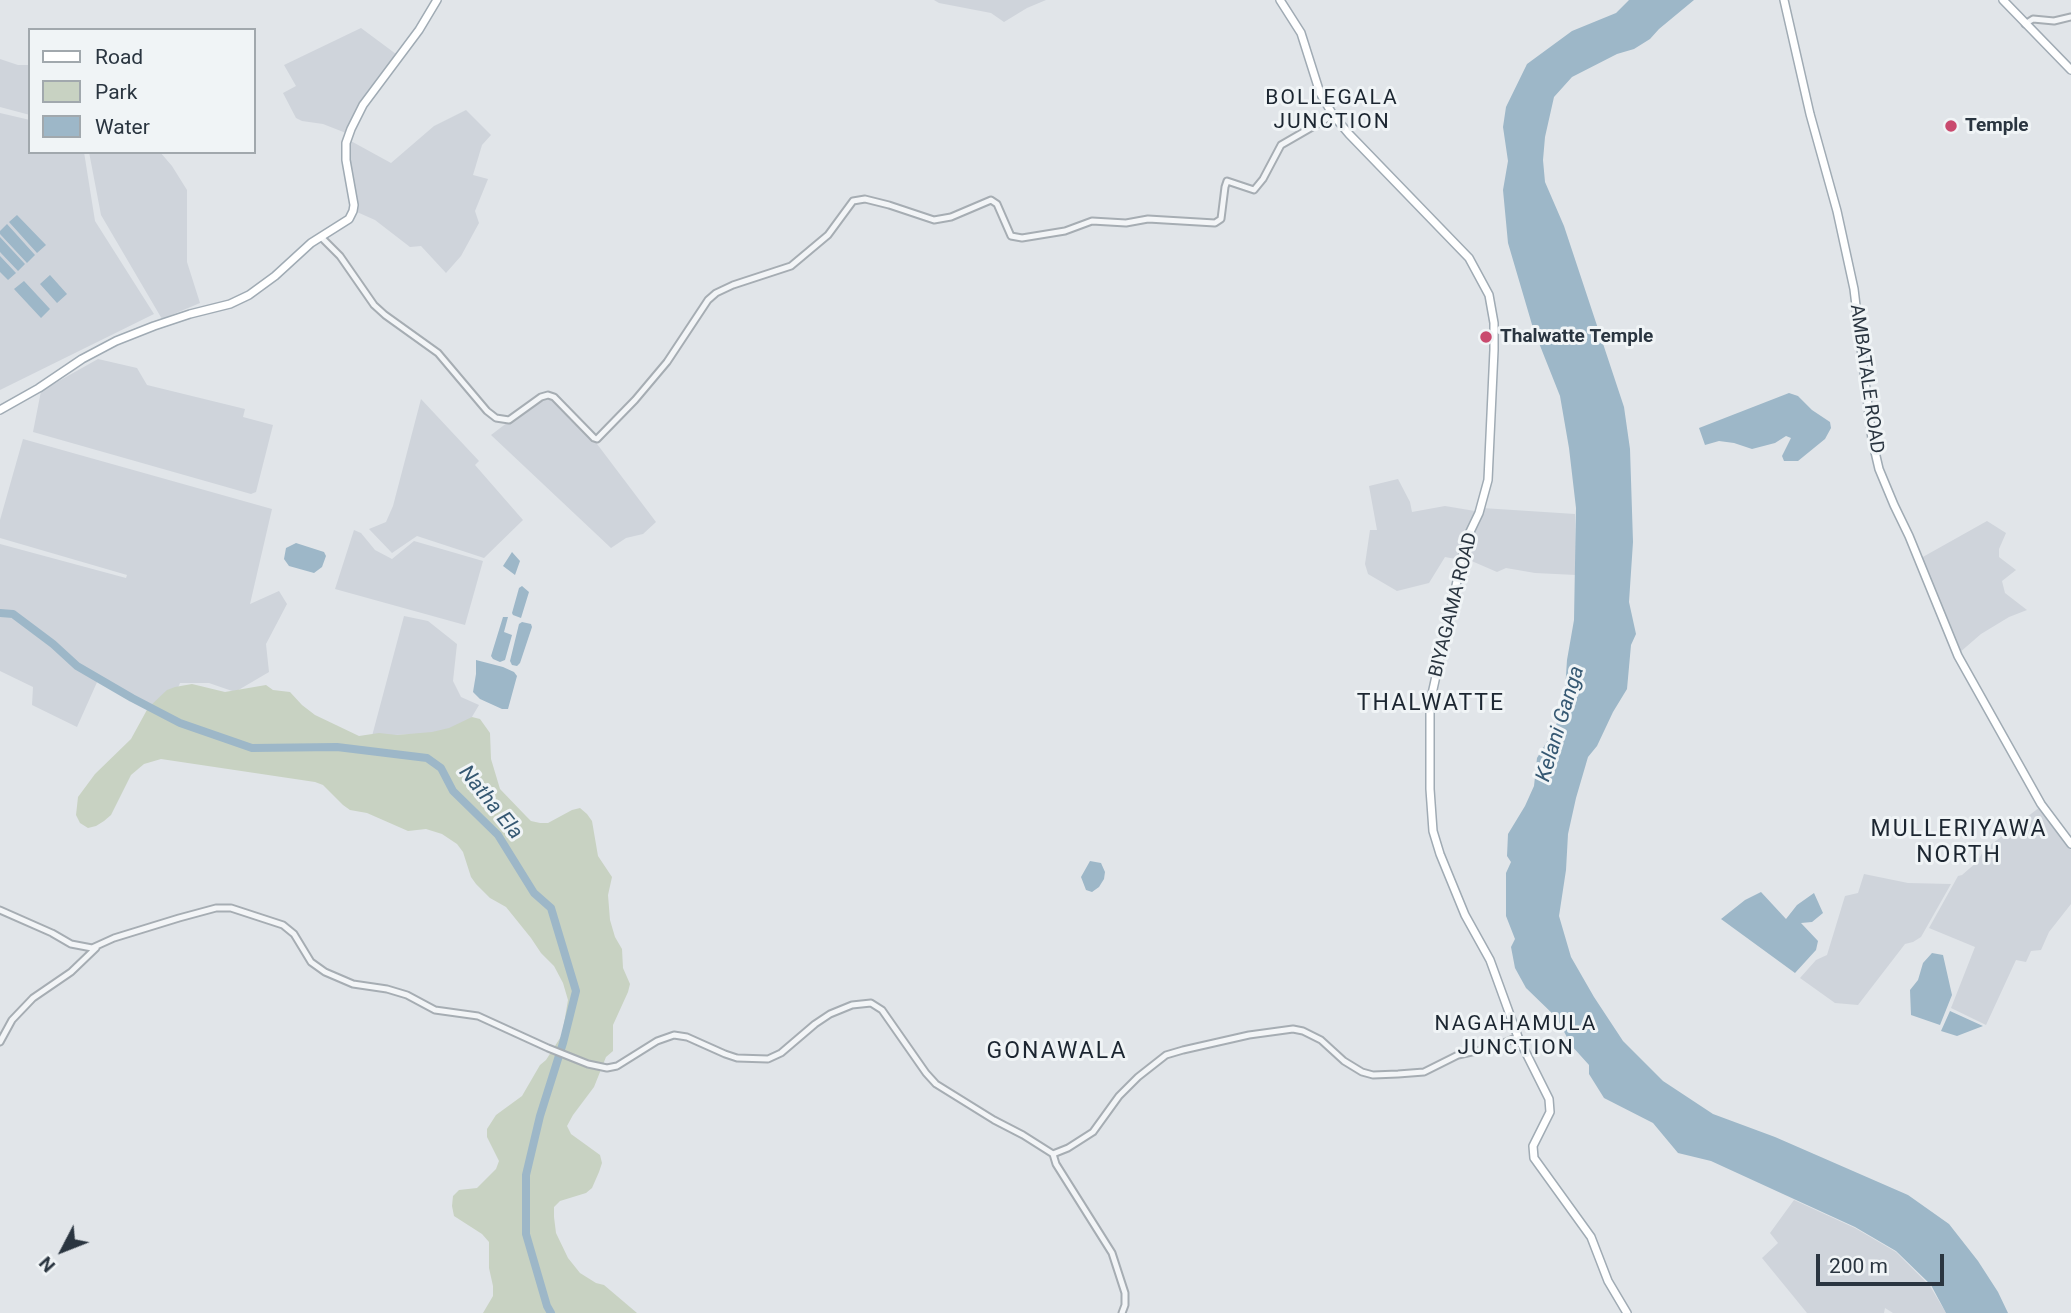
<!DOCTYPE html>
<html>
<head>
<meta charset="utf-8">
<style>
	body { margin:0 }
	#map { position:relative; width:2071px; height:1313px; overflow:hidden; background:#e1e5e9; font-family:Roboto,sans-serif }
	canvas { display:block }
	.legend { position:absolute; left:28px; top:28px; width:228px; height:126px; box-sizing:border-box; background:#f0f4f6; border:2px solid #a1a8ad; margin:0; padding:9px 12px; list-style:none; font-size:21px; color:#2a3540 }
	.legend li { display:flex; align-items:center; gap:14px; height:35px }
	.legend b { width:35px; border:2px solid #a1a8ad }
	.north { position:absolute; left:28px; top:1215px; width:70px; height:70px; -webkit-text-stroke:5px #f0f4f6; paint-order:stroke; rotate:228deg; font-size:19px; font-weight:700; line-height:28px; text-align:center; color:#2a3540 }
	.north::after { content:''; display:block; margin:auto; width:24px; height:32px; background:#2a3540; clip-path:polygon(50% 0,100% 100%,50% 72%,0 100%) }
	.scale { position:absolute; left:1816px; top:1254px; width:128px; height:32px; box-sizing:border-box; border:4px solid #2a3540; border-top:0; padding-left:9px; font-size:21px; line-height:24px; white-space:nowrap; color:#2a3540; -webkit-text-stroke:5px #f0f4f6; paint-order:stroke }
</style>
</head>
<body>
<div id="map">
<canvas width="2071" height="1313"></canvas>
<ul class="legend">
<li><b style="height:9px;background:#fff"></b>Road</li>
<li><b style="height:19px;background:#c8d2c2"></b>Park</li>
<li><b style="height:19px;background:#9db7c8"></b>Water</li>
</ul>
<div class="north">N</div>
<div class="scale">200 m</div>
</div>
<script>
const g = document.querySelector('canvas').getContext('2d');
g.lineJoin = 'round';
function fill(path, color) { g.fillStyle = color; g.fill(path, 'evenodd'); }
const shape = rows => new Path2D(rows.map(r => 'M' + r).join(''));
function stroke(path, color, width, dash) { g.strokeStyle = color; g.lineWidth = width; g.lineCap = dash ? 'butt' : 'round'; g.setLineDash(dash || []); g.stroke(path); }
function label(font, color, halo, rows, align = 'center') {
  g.font = font + ' Roboto,sans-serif'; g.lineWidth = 6; g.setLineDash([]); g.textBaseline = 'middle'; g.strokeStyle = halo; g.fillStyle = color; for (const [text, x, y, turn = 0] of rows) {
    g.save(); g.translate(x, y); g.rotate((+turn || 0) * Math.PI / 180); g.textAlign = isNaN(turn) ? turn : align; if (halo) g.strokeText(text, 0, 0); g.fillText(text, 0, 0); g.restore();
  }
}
fill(shape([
	[934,0,1046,0,1027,8,1004,22,991,13,939,3],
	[361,28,396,54,361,101,346,133,323,124,302,121,296,118,283,93,296,86,284,65],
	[0,59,18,65,30,65,30,115,0,107],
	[466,110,491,135,482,145,473,175,488,179,475,211,479,223,461,256,446,273,421,246,410,247,375,220,357,212,349,168,349,140,391,163,434,126],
	[0,113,30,120,30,152,84,152,95,221,154,314,0,390],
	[89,152,160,152,172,166,187,190,187,262,200,303,162,319,101,215],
	[98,359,137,368,147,385,245,409,243,417,273,425,256,492,251,494,33,432,41,391],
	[554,396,591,436,656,522,643,534,626,538,611,548,491,435,541,397],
	[421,399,479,461,475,465,523,520,484,558,417,536,392,553,369,529,386,522,393,506],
	[23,439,272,509,250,604,279,591,287,604,266,644,269,672,235,692,209,683,180,683,165,717,105,680,98,680,77,727,32,705,33,687,0,671,0,544,126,578,127,575,0,538,0,520],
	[1398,479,1410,502,1412,512,1445,506,1475,511,1463,547,1461,560,1445,557,1429,583,1397,591,1368,574,1365,564,1370,530,1377,530,1369,486],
	[1482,508,1575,514,1576,575,1535,573,1506,568,1497,572,1467,559],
	[1987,521,2006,533,1999,549,1999,557,2016,570,2002,581,2005,593,2027,610,2009,617,1981,634,1959,653,1921,558],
	[354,530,361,533,375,550,392,559,414,541,483,561,465,625,335,589],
	[404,616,428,621,457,644,453,681,461,697,479,705,463,732,372,736],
	[2040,807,2071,850,2071,904,2049,932,2041,950,2031,951,2026,962,2016,960,1986,1025,1951,1008,1975,947,1929,928,1958,876,1962,875,1977,862,1984,850],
	[1864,874,1908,883,1951,884,1921,937,1913,942,1905,944,1858,1005,1835,1003,1800,978,1816,960,1827,955,1845,896,1858,893],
	[1794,1200,1855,1228,1896,1252,1930,1286,1946,1313,1893,1313,1885,1308,1884,1313,1807,1313,1762,1258,1778,1243,1770,1233]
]), '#cfd4db');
fill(shape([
	[192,684,225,692,266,685,273,690,290,692,302,705,315,715,359,736,379,733,397,735,432,732,449,728,472,717,480,719,490,733,491,759,500,789,525,815,531,821,540,823,548,823,572,810,580,808,587,814,592,821,598,856,612,877,608,895,610,920,615,937,622,949,623,968,630,984,628,992,613,1025,613,1051,606,1057,594,1087,573,1115,567,1126,571,1134,600,1155,602,1163,599,1172,592,1188,586,1193,560,1201,554,1207,554,1217,556,1233,568,1258,580,1273,596,1283,604,1285,637,1313,483,1313,493,1296,493,1286,489,1268,489,1242,482,1234,454,1216,452,1206,453,1196,459,1190,477,1188,496,1169,499,1161,487,1137,487,1129,496,1115,522,1096,540,1065,546,1060,562,1035,568,1000,563,983,554,966,541,953,531,938,506,907,490,898,476,884,471,877,463,852,457,844,442,834,426,829,408,831,367,813,350,810,343,805,323,785,315,782,161,759,144,764,131,775,111,815,104,821,96,826,88,828,80,823,76,815,78,797,95,774,131,739,148,708,167,690,175,687]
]), '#c8d2c2');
fill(shape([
	[1629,0,1694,0,1659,29,1650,39,1634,49,1617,54,1572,77,1554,97,1545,137,1543,160,1545,182,1564,226,1624,407,1630,449,1633,542,1629,602,1636,634,1631,645,1627,689,1613,712,1597,746,1588,757,1576,798,1568,834,1566,870,1559,916,1571,957,1594,997,1623,1041,1663,1081,1713,1114,1775,1137,1908,1195,1949,1224,1978,1261,1998,1292,2008,1313,1946,1313,1931,1285,1896,1251,1855,1227,1711,1161,1678,1153,1653,1123,1604,1098,1589,1074,1589,1065,1571,1045,1557,1018,1526,988,1515,968,1511,947,1515,939,1506,916,1506,873,1511,862,1507,856,1508,834,1525,806,1534,786,1537,758,1554,730,1564,705,1567,660,1574,620,1576,508,1569,448,1560,396,1533,328,1508,243,1503,190,1508,161,1503,127,1506,107,1527,64,1572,31,1616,13],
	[17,215,46,245,37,253,9,222],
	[7,224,35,255,27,263,0,234,0,231],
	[0,237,25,264,18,271,0,252],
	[0,256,16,273,8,280,0,272],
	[50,275,67,294,57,303,40,284],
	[24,281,50,309,41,318,14,289],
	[1789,393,1798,396,1812,410,1830,422,1831,428,1825,439,1798,461,1784,461,1782,456,1791,438,1786,436,1775,443,1752,449,1734,443,1719,441,1705,445,1699,428],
	[296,543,324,552,326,556,322,567,314,573,289,566,284,559,286,548],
	[512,552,520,561,515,575,503,566],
	[522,586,529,592,521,618,513,615,512,613,519,588],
	[503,617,508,617,504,632,512,635,505,660,500,662,493,659,491,656],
	[522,622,531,624,532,627,520,663,517,666,512,665,510,661,519,624],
	[476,660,503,667,514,672,517,676,508,709,502,709,480,699,473,692,476,674],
	[1090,861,1101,863,1105,872,1104,879,1099,887,1092,892,1086,890,1081,877],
	[1761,892,1786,919,1797,905,1814,893,1823,913,1812,922,1801,923,1818,941,1816,950,1795,973,1721,919,1745,900],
	[1932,953,1943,955,1952,995,1940,1025,1911,1015,1910,990,1918,980,1923,963],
	[1950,1011,1983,1026,1957,1036,1941,1031]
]), '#9db7c8');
stroke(shape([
	[0,613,13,614,53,644,77,666,132,698,180,723,252,748,337,747,427,758,441,768,453,791,498,835,534,893,551,908,576,991,563,1043,540,1116,526,1175,526,1234,547,1306,551,1313]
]), '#9db7c8', 8);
const minor = shape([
	[2025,24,2033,19,2054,21,2071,17],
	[321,237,340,256,374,305,385,315,438,353,487,411,496,418,509,420,541,397,548,395,554,397,594,438,597,439,635,400,667,362,708,300,716,293,733,285,791,266,828,235,853,201,865,199,889,205,934,220,951,217,991,200,997,204,1011,236,1022,238,1065,231,1092,221,1126,223,1148,219,1215,223,1221,219,1225,187,1227,181,1254,190,1263,179,1281,145,1333,115],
	[0,910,52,933,71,944,92,948,114,938,179,918,216,908,231,908,283,925,294,934,311,962,325,972,353,984,387,989,407,995,435,1010,478,1016,548,1048,588,1064,607,1068,617,1066,657,1041,674,1035,687,1037,725,1054,737,1058,768,1059,781,1053,815,1024,830,1014,852,1005,871,1003,882,1010,926,1073,936,1084,994,1120,1023,1135,1053,1154],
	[0,1042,12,1020,33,998,71,972,96,948],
	[1053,1154,1068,1148,1093,1132,1119,1096,1138,1077,1166,1055,1183,1050,1249,1035,1293,1029,1303,1031,1321,1040,1344,1061,1362,1072,1373,1075,1398,1074,1424,1072,1458,1055,1495,1047,1518,1037],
	[1053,1154,1056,1164,1112,1253,1125,1293,1125,1305,1122,1313]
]);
const major = shape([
	[1280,0,1301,33,1320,93,1333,115,1349,134,1469,258,1489,295,1494,323,1494,350,1488,480,1479,513,1468,536,1463,554,1430,703,1430,789,1433,831,1440,854,1465,915,1490,960,1518,1037,1549,1099,1550,1112,1533,1146,1534,1158,1591,1237,1608,1281,1627,1313],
	[1784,0,1810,114,1837,211,1854,289,1872,439,1879,469,1894,505,1909,536,1958,656,2041,804,2071,844],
	[2003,0,2071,70],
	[0,410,39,388,82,359,116,341,154,326,190,314,230,304,249,295,275,276,311,243,349,219,353,211,354,205,346,160,346,143,351,129,363,105,419,30,437,0]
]);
stroke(minor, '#a6adb3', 9);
stroke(major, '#a0abb4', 10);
stroke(minor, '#f3f5f7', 5);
stroke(major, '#fff', 7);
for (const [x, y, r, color] of [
	[1951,126,7,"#c94a6e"],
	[1486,337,7,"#c94a6e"]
]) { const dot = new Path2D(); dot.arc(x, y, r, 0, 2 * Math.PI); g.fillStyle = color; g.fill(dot); stroke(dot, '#f0f4f6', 2.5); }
label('bold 19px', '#2a3540', '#f0f4f6', [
	["Temple",1965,126],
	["Thalwatte Temple",1500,337]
], 'left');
label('19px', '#2a3540', '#f0f4f6', [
	["AMBATALE ROAD",1866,379,82],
	["BIYAGAMA ROAD",1454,605,-76]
]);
g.letterSpacing = '2px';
label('21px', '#1c2631', '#f0f4f6', [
	["BOLLEGALA",1332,99],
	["JUNCTION",1332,123],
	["NAGAHAMULA",1516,1025],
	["JUNCTION",1516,1049]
]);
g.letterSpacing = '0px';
label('italic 21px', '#355872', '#f0f4f6', [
	["Kelani Ganga",1561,724,-73],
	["Natha Ela",490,803,51]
]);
g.letterSpacing = '2px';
label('23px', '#1c2631', '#f0f4f6', [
	["THALWATTE",1431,704],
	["MULLERIYAWA",1959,830],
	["NORTH",1959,856],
	["GONAWALA",1057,1052]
]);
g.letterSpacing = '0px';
</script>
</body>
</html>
